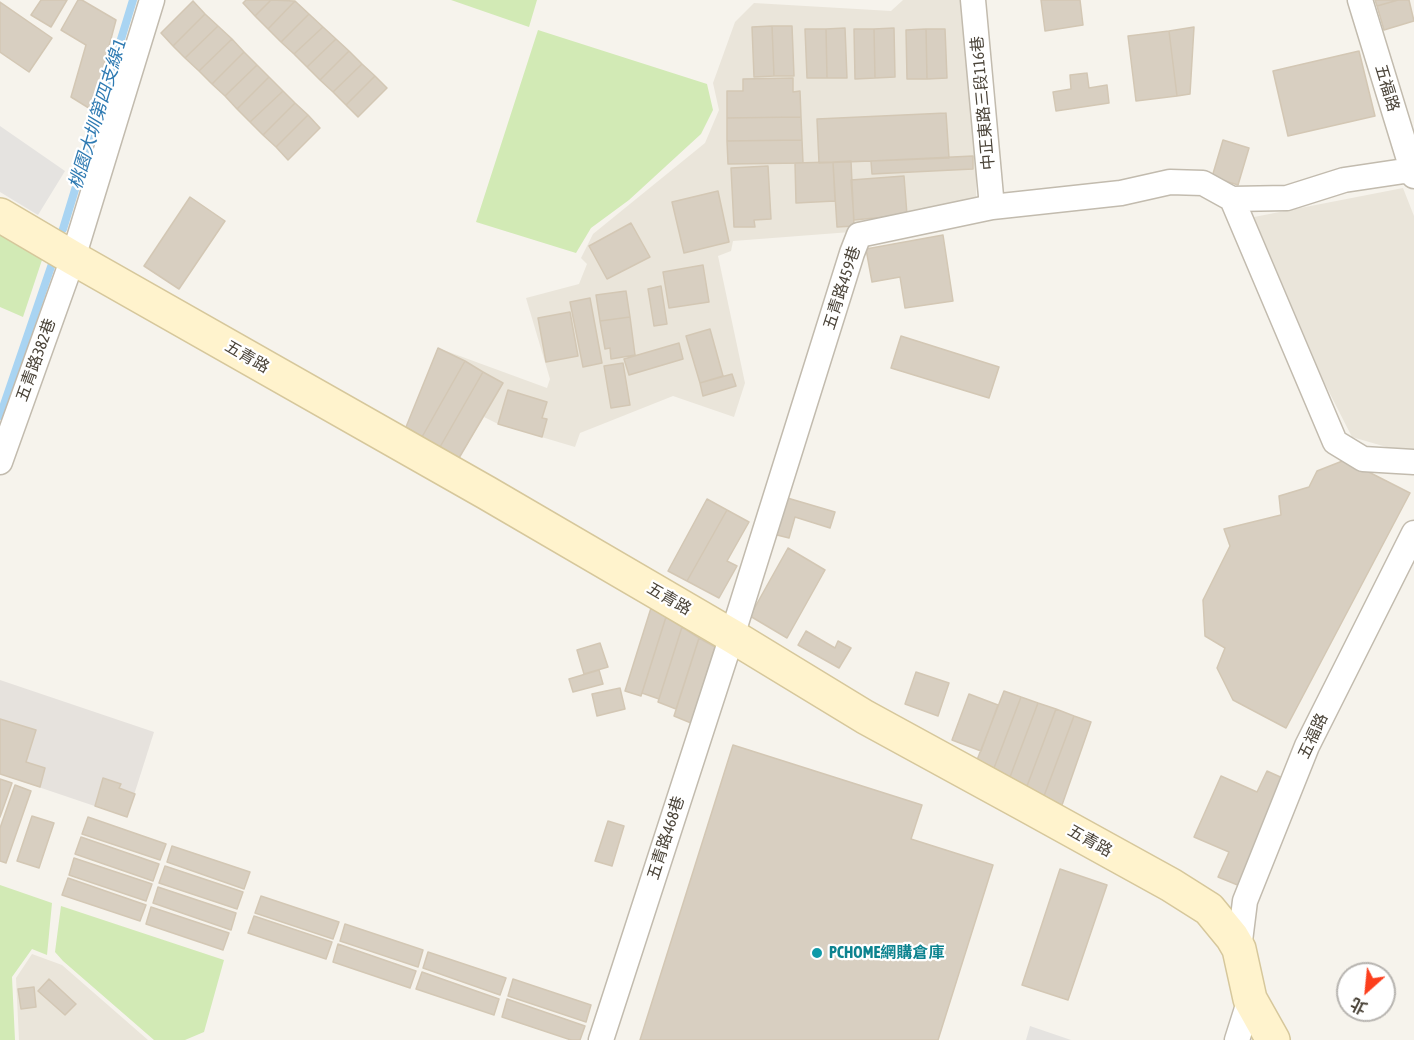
<!DOCTYPE html>
<html>
<head>
<meta charset="utf-8">
<style>
	body { margin:0 }
	#map { position:relative; width:1414px; height:1040px; overflow:hidden; background:#f6f3ec; font-family:"Asap Condensed","Noto Sans TC",sans-serif }
	canvas { display:block }
	.north { position:absolute; left:1336px; top:962px; width:60px; height:60px; box-sizing:border-box; background:#fff; border:2px solid #b7b4b0; border-radius:50%; rotate:207deg; font-size:16px; font-weight:700; line-height:24px; text-align:center; color:#4b4439 }
	.north::after { content:''; display:block; margin:auto; width:21px; height:27px; background:#fc3f1d; clip-path:polygon(50% 0,100% 100%,50% 72%,0 100%) }
</style>
</head>
<body>
<div id="map">
<canvas width="1414" height="1040"></canvas>
<div class="north">北</div>
</div>
<script>
const g = document.querySelector('canvas').getContext('2d');
g.lineJoin = 'round';
function fill(path, color) { g.fillStyle = color; g.fill(path, 'evenodd'); }
const shape = rows => new Path2D(rows.map(r => 'M' + r).join(''));
function stroke(path, color, width, dash) { g.strokeStyle = color; g.lineWidth = width; g.lineCap = dash ? 'butt' : 'round'; g.setLineDash(dash || []); g.stroke(path); }
function label(font, color, halo, rows, align = 'center') {
  g.font = font + ' "Asap Condensed","Noto Sans TC",sans-serif'; g.lineWidth = 4.5; g.setLineDash([]); g.textBaseline = 'middle'; g.strokeStyle = halo; g.fillStyle = color; for (const [text, x, y, turn = 0] of rows) {
    g.save(); g.translate(x, y); g.rotate((+turn || 0) * Math.PI / 180); g.textAlign = isNaN(turn) ? turn : align; if (halo) g.strokeText(text, 0, 0); g.fillText(text, 0, 0); g.restore();
  }
}
fill(shape([
	[903,0,961,0,977,109,976,204,851,232,733,241,731,251,718,256,745,383,734,417,673,396,580,433,575,447,498,424,484,417,459,458,406,427,438,348,547,388,550,379,526,298,579,284,587,264,581,258,593,234,705,143,719,110,713,83,735,22,754,3,891,11],
	[1403,188,1414,216,1414,455,1352,437,1324,382,1254,217],
	[32,954,62,965,148,1040,19,1040,16,978]
]), '#eae5da');
fill(shape([
	[0,680,154,732,127,817,0,774]
]), '#e6e2dd');
fill(shape([
	[451,0,537,0,529,27],
	[538,30,707,84,713,110,701,134,629,200,591,228,576,253,476,222],
	[0,227,44,254,23,317,0,307],
	[0,885,52,903,47,955,32,949,12,977,15,1040,0,1040],
	[61,906,224,960,204,1032,185,1040,154,1040,63,961,55,952]
]), '#d2eab5');
fill(shape([
	[0,126,65,171,38,215,0,192],
	[1030,1026,1071,1040,1026,1040]
]), '#e5e3e0');
stroke(shape([
	[63,229,133,0],
	[0,416,55,255]
]), '#a9d4f2', 8);
const building = shape([
	[41,0,67,0,51,27,31,15,41,0],
	[78,0,82,0,116,20,92,110,71,97,86,45,61,30,78,0],
	[246,0,271,0,255,16,243,3,246,0],
	[271,0,295,1,268,29,255,16,271,0],
	[1041,0,1080,0,1083,25,1045,31,1041,0],
	[1375,0,1398,0,1377,6,1375,0],
	[1398,0,1409,0,1414,21,1384,30,1377,6,1398,0],
	[193,1,205,14,173,46,161,33,193,1],
	[295,1,309,14,281,42,268,29,295,1],
	[0,2,52,38,29,72,0,52,0,2],
	[205,14,218,26,185,58,173,46,205,14],
	[309,14,323,27,294,54,281,42,309,14],
	[218,26,232,39,199,71,185,58,218,26],
	[772,26,792,26,794,76,774,76,772,26],
	[772,26,774,76,754,77,752,27,772,26],
	[323,27,336,39,307,67,294,54,323,27],
	[1194,27,1190,94,1177,96,1169,31,1194,27],
	[845,28,847,78,827,78,826,29,845,28],
	[894,28,895,77,875,78,874,29,894,28],
	[805,29,826,29,827,78,807,78,805,29],
	[854,29,874,29,875,78,855,79,854,29],
	[926,29,945,29,947,78,927,79,926,29],
	[926,29,927,79,907,79,906,30,926,29],
	[1169,31,1177,96,1136,101,1128,36,1169,31],
	[232,39,244,52,212,84,199,71,232,39],
	[336,39,349,51,320,80,307,67,336,39],
	[349,51,362,64,333,92,320,80,349,51],
	[1359,51,1375,116,1288,136,1273,71,1359,51],
	[244,52,257,65,225,96,212,84,244,52],
	[362,64,375,76,346,105,333,92,362,64],
	[257,65,269,77,237,109,225,96,257,65],
	[1087,73,1089,88,1107,85,1109,103,1056,111,1053,92,1071,89,1070,75,1087,73],
	[375,76,387,88,358,117,346,105,375,76],
	[269,77,283,91,250,122,237,109,269,77],
	[793,78,793,92,800,91,801,117,727,118,727,91,743,91,743,79,793,78],
	[283,91,295,103,263,135,250,122,283,91],
	[295,103,308,115,276,147,263,135,295,103],
	[946,113,949,158,819,163,817,119,946,113],
	[308,115,320,128,288,160,276,147,308,115],
	[801,117,802,140,727,141,727,118,801,117],
	[802,140,803,163,728,164,727,141,802,140],
	[1223,140,1249,148,1238,185,1212,177,1223,140],
	[973,156,973,169,872,174,871,161,973,156],
	[851,161,854,226,837,227,833,162,851,161],
	[833,162,835,201,796,203,795,163,833,162],
	[768,166,771,219,754,220,755,227,734,227,731,168,768,166],
	[904,176,907,215,854,220,851,180,904,176],
	[718,191,729,242,684,253,672,202,718,191],
	[190,197,225,221,179,289,144,266,190,197],
	[631,223,650,257,607,279,589,246,631,223],
	[943,235,953,301,905,308,900,277,872,282,866,249,943,235],
	[703,265,709,302,669,308,663,272,703,265],
	[661,286,667,324,654,326,648,289,661,286],
	[626,291,630,317,600,321,596,295,626,291],
	[590,298,602,363,583,367,570,302,590,298],
	[570,312,578,356,546,362,538,318,570,312],
	[630,317,635,355,611,359,610,348,605,349,600,321,630,317],
	[710,329,723,376,700,383,686,336,710,329],
	[901,336,999,367,989,398,891,368,901,336],
	[679,343,683,359,629,375,624,359,679,343],
	[438,348,465,361,422,437,406,427,438,348],
	[465,361,483,372,440,447,422,437,465,361],
	[623,363,630,405,611,408,604,366,623,363],
	[483,372,503,383,459,458,440,447,483,372],
	[732,374,736,386,703,396,700,383,732,374],
	[508,390,547,402,542,418,547,419,542,437,498,424,508,390],
	[1345,460,1410,493,1286,728,1233,700,1217,668,1225,648,1205,636,1203,600,1230,546,1224,529,1281,515,1279,496,1309,487,1317,471,1345,460],
	[784,497,835,512,830,528,795,517,789,538,773,534,784,497],
	[707,499,727,510,687,581,668,571,707,499],
	[727,510,749,522,727,561,737,566,719,598,687,581,727,510],
	[788,548,825,570,787,638,750,616,788,548],
	[651,608,666,617,641,696,625,691,651,608],
	[666,617,682,627,659,699,642,693,666,617],
	[682,627,699,638,676,709,658,702,682,627],
	[806,631,835,648,838,641,851,648,839,668,798,645,806,631],
	[699,638,715,647,691,723,674,716,699,638],
	[600,643,608,667,584,674,577,650,600,643],
	[599,670,603,684,573,692,569,679,599,670],
	[916,672,949,683,938,716,905,704,916,672],
	[620,688,625,709,597,716,592,694,620,688],
	[1004,691,1021,697,994,768,977,760,1004,691],
	[969,694,998,705,981,751,952,740,969,694],
	[1021,697,1038,703,1010,777,994,768,1021,697],
	[1038,703,1056,709,1027,786,1010,777,1038,703],
	[1056,709,1074,716,1044,796,1027,786,1056,709],
	[1074,716,1091,722,1062,805,1044,796,1074,716],
	[0,719,36,730,26,762,45,768,40,787,0,774,0,719],
	[733,745,922,805,911,839,993,865,938,1040,640,1040,733,745],
	[1267,771,1287,780,1240,886,1218,877,1229,852,1194,837,1221,776,1257,792,1267,771],
	[103,778,121,784,119,788,135,794,127,817,95,806,103,778],
	[0,779,12,783,0,817,0,779],
	[15,785,31,791,6,863,0,861,0,828,15,785],
	[32,816,54,823,39,868,17,861,32,816],
	[88,817,166,844,160,860,82,834,88,817],
	[608,821,624,826,612,866,595,861,608,821],
	[81,837,159,864,153,881,75,854,81,837],
	[172,846,250,872,244,889,167,862,172,846],
	[74,858,152,884,146,901,69,875,74,858],
	[165,866,243,892,237,909,159,883,165,866],
	[1060,869,1107,885,1068,1000,1022,985,1060,869],
	[68,878,146,905,140,921,62,895,68,878],
	[158,887,236,913,231,930,153,903,158,887],
	[261,896,339,922,333,939,255,913,261,896],
	[151,907,229,933,223,950,146,924,151,907],
	[254,916,332,942,326,959,248,933,254,916],
	[345,924,423,950,418,967,340,941,345,924],
	[338,944,416,971,410,988,333,962,338,944],
	[428,952,506,978,500,995,423,968,428,952],
	[422,972,499,999,494,1015,416,989,422,972],
	[49,979,76,1004,65,1015,38,991,49,979],
	[513,979,591,1005,586,1022,508,996,513,979],
	[34,987,36,1007,21,1009,18,989,34,987],
	[507,999,585,1026,580,1040,571,1040,502,1017,507,999]
]);
fill(building, '#d8cfc1');
stroke(building, '#d3c7b4', 1.5);
const street = shape([
	[973,0,992,207],
	[1360,0,1414,176],
	[1232,199,1335,442,1363,459,1414,462],
	[1232,199,1287,198,1344,180,1411,170],
	[0,462,73,258,152,0],
	[1239,949,1245,901,1307,746,1414,533],
	[601,1040,732,636,852,253,859,235,992,207,1121,193,1170,182,1203,183,1232,199],
	[1237,1040,1250,999]
]);
const secondary = shape([
	[0,215,73,258,487,493,732,636,865,717,1026,805,1171,885,1209,909,1232,937,1239,949,1250,999,1273,1040]
]);
stroke(street, '#c2bbae', 27);
stroke(secondary, '#d6c79b', 36);
stroke(street, '#fff', 24);
stroke(secondary, '#fff3cd', 33);
for (const [x, y, r, color] of [
	[817,953,6,"#0f9aa8"]
]) { const dot = new Path2D(); dot.arc(x, y, r, 0, 2 * Math.PI); g.fillStyle = color; g.fill(dot); stroke(dot, '#fff', 2); }
label('16px', '#4b4439', '#fff', [
	["五福路",1387,88,73],
	["中正東路三段116巷",983,103,-95],
	["五青路459巷",842,288,-72],
	["五青路",247,357,30],
	["五青路382巷",36,360,-70],
	["五青路",669,599,30],
	["五福路",1313,736,-65],
	["五青路468巷",666,838,-72],
	["五青路",1090,841,29]
]);
label('bold 16px', '#0d838f', '#fff', [
	["PCHOME網購倉庫",829,953]
], 'left');
label('italic 18px', '#2e7ab2', '#fff', [
	["桃園大圳第四支線-1",98,114,-73]
]);
</script>
</body>
</html>
